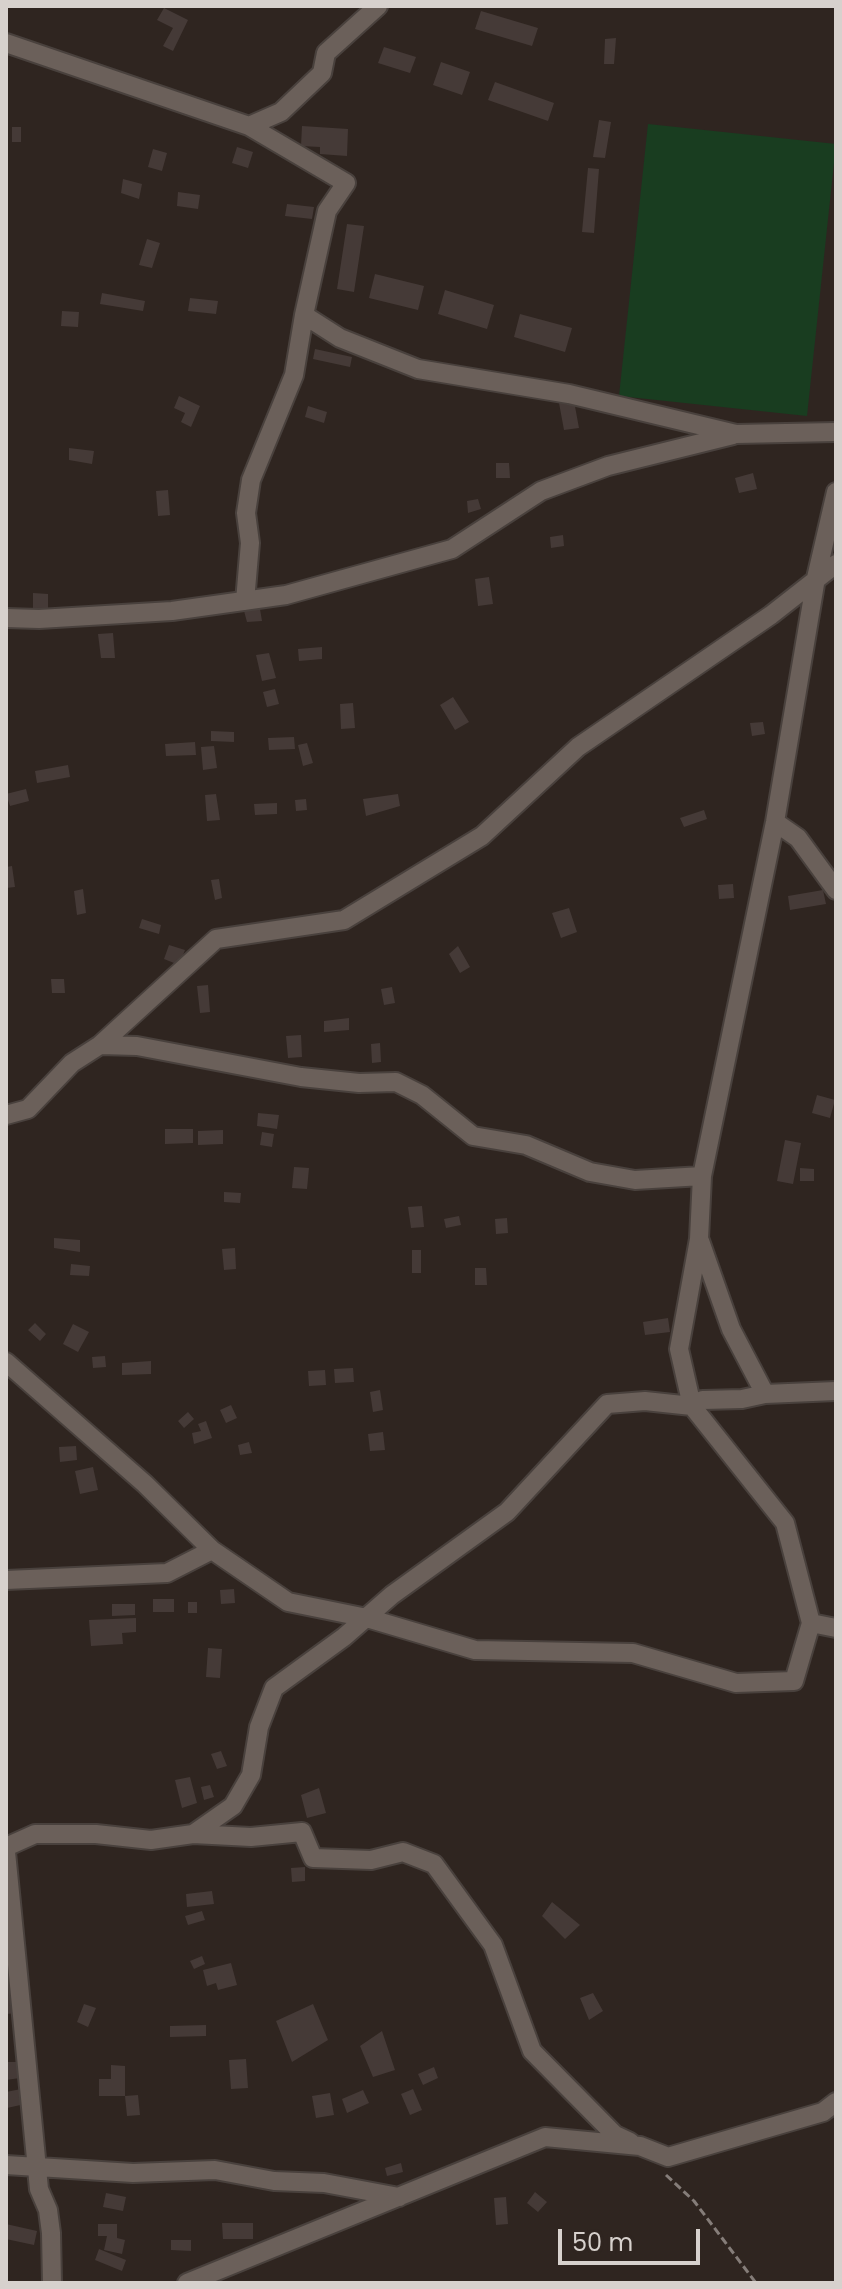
<!DOCTYPE html>
<html>
<head>
<meta charset="utf-8">
<style>
	body { margin:0 }
	#map { position:relative; width:842px; height:2289px; overflow:hidden; background:#2f2520; font-family:Poppins,sans-serif }
	canvas { display:block }
	.frame { position:absolute; inset:0; border:8px solid #d7d1cd; pointer-events:none }
	.scale { position:absolute; left:558px; top:2229px; width:142px; height:36px; box-sizing:border-box; border:4px solid #d7d1cd; border-top:0; padding-left:10px; font-size:24px; line-height:28px; white-space:nowrap; color:#d7d1cd; -webkit-text-stroke:6px #2f2520; paint-order:stroke }
</style>
</head>
<body>
<div id="map">
<canvas width="842" height="2289"></canvas>
<div class="frame"></div>
<div class="scale">50 m</div>
</div>
<script>
const g = document.querySelector('canvas').getContext('2d');
g.lineJoin = 'round';
function fill(path, color) { g.fillStyle = color; g.fill(path, 'evenodd'); }
const shape = rows => new Path2D(rows.map(r => 'M' + r).join(''));
function stroke(path, color, width, dash) { g.strokeStyle = color; g.lineWidth = width; g.lineCap = dash ? 'butt' : 'round'; g.setLineDash(dash || []); g.stroke(path); }
fill(shape([
	[648,124,836,144,807,416,619,396]
]), '#193d20');
fill(shape([
	[164,8,188,20,173,51,163,46,173,28,157,20],
	[481,11,538,28,532,46,475,29],
	[616,38,614,64,604,64,605,39],
	[384,47,416,57,410,73,378,63],
	[441,62,470,72,462,95,433,85],
	[495,82,554,103,548,121,488,100],
	[599,120,611,122,605,158,593,157],
	[302,126,348,129,347,156,320,154,320,147,301,146],
	[12,127,21,127,21,142,12,142],
	[237,147,253,152,248,168,232,163],
	[153,149,167,153,162,171,148,167],
	[588,168,599,169,594,233,582,232],
	[123,179,142,184,139,199,121,193],
	[178,192,200,195,198,209,177,206],
	[287,204,314,207,312,219,285,216],
	[347,224,364,226,354,292,337,289],
	[147,239,160,243,152,268,139,265],
	[375,274,424,286,418,310,369,298],
	[445,290,494,305,487,329,438,314],
	[102,293,145,301,143,311,100,304],
	[190,298,218,301,216,314,188,311],
	[62,311,79,312,78,327,61,326],
	[520,314,572,328,565,352,514,337],
	[315,349,352,357,350,367,313,359],
	[179,396,200,406,191,427,181,422,185,413,174,408],
	[574,401,579,428,564,430,559,403],
	[308,406,327,412,324,423,305,417],
	[69,448,94,451,92,464,69,460],
	[496,463,509,463,510,478,496,478],
	[753,473,757,489,739,493,735,478],
	[168,490,170,515,158,516,156,491],
	[478,499,481,509,468,513,467,501],
	[563,535,564,546,551,548,550,537],
	[489,577,493,604,478,606,475,579],
	[33,593,48,594,48,613,33,612],
	[260,609,262,621,247,622,244,611],
	[113,633,115,658,101,658,98,634],
	[322,647,322,659,299,661,298,649],
	[269,653,276,678,262,681,256,655],
	[275,689,279,704,267,707,263,692],
	[453,697,469,722,455,730,440,705],
	[353,703,355,728,341,729,340,704],
	[763,722,765,734,752,736,750,723],
	[211,731,234,732,234,742,211,741],
	[294,737,295,749,269,750,268,738],
	[195,742,196,755,166,756,165,744],
	[307,743,313,763,303,766,298,745],
	[214,746,217,768,203,770,201,747],
	[68,765,70,777,37,783,35,771],
	[26,789,29,801,10,806,6,794],
	[216,794,220,820,207,821,205,795],
	[398,794,400,806,366,816,363,799],
	[306,799,307,810,296,811,295,800],
	[277,803,277,814,255,815,254,804],
	[704,810,707,819,684,827,680,818],
	[12,866,15,887,6,888,6,867],
	[219,879,222,898,215,900,211,880],
	[733,884,734,898,719,899,718,885],
	[83,889,86,913,77,915,74,891],
	[823,890,826,904,790,910,788,896],
	[569,908,577,932,561,938,552,913],
	[142,919,161,925,159,934,139,928],
	[169,945,185,950,179,965,164,959],
	[458,946,470,967,460,973,449,954],
	[51,979,64,979,65,993,52,993],
	[208,985,210,1012,200,1013,197,986],
	[392,987,395,1003,384,1005,381,989],
	[349,1018,349,1030,324,1032,324,1021],
	[301,1035,302,1057,288,1058,286,1036],
	[380,1043,381,1062,372,1063,371,1044],
	[817,1095,835,1100,830,1118,812,1113],
	[258,1113,279,1115,277,1129,257,1126],
	[165,1129,193,1129,193,1143,165,1144],
	[223,1130,223,1144,198,1145,198,1131],
	[262,1132,274,1134,272,1147,260,1145],
	[785,1140,801,1143,793,1184,777,1181],
	[294,1167,309,1168,307,1189,292,1188],
	[800,1168,814,1169,814,1181,800,1181],
	[224,1192,241,1193,240,1203,224,1202],
	[422,1206,424,1227,411,1228,408,1207],
	[459,1216,461,1225,446,1228,444,1219],
	[507,1218,508,1233,496,1234,495,1219],
	[54,1238,80,1240,80,1252,54,1248],
	[235,1248,236,1269,224,1270,222,1249],
	[412,1250,421,1250,421,1273,412,1273],
	[71,1264,90,1266,89,1276,70,1275],
	[475,1268,486,1268,487,1285,475,1285],
	[668,1318,670,1332,645,1335,643,1322],
	[35,1323,46,1334,40,1341,28,1330],
	[73,1324,89,1332,78,1352,63,1344],
	[105,1356,106,1367,93,1368,92,1357],
	[151,1361,151,1374,122,1375,122,1363],
	[353,1368,354,1382,335,1383,334,1369],
	[325,1370,326,1385,309,1386,308,1371],
	[380,1390,383,1410,373,1412,370,1392],
	[231,1405,237,1418,226,1423,220,1410],
	[188,1412,194,1419,184,1428,178,1421],
	[206,1421,212,1438,194,1444,192,1433,201,1431,198,1424],
	[383,1432,385,1450,370,1451,368,1434],
	[249,1442,252,1453,240,1455,238,1445],
	[76,1446,77,1460,60,1462,59,1447],
	[93,1467,98,1490,80,1494,75,1471],
	[234,1589,235,1603,221,1604,220,1590],
	[153,1599,174,1599,174,1612,153,1612],
	[188,1602,197,1602,197,1613,188,1613],
	[112,1604,135,1604,135,1615,112,1616],
	[136,1618,136,1632,122,1633,123,1644,91,1646,89,1620],
	[208,1648,222,1649,220,1678,206,1677],
	[221,1751,227,1766,217,1769,211,1754],
	[190,1777,197,1803,182,1808,175,1780],
	[210,1785,214,1797,204,1800,201,1787],
	[319,1788,326,1813,307,1818,301,1795],
	[305,1867,305,1881,292,1882,291,1868],
	[212,1891,214,1904,187,1907,186,1894],
	[552,1902,580,1925,565,1939,542,1916],
	[202,1911,205,1920,188,1925,185,1916],
	[202,1956,205,1964,194,1969,190,1961],
	[231,1963,237,1985,218,1990,216,1983,207,1986,203,1970],
	[13,1971,17,2013,6,2014,6,1972],
	[593,1993,603,2011,589,2020,580,1998],
	[84,2004,96,2008,88,2027,77,2022],
	[313,2004,328,2040,292,2062,276,2021],
	[206,2025,206,2036,170,2037,170,2026],
	[382,2031,395,2070,373,2077,360,2046],
	[246,2059,248,2088,231,2089,229,2060],
	[6,2062,18,2062,20,2078,6,2080],
	[111,2065,125,2066,125,2096,99,2096,99,2079,111,2079],
	[434,2067,438,2078,423,2085,418,2074],
	[21,2089,25,2104,7,2108,6,2092],
	[413,2089,422,2110,410,2115,401,2094],
	[363,2090,369,2103,347,2113,342,2099],
	[330,2093,334,2115,316,2118,312,2096],
	[138,2095,140,2115,127,2116,125,2096],
	[401,2163,403,2172,387,2176,385,2168],
	[535,2192,547,2202,538,2212,527,2203],
	[106,2193,126,2197,123,2211,103,2207],
	[506,2197,508,2224,496,2225,494,2198],
	[222,2223,253,2223,253,2239,223,2239],
	[6,2224,37,2231,34,2245,6,2239],
	[98,2224,117,2224,117,2238,125,2240,122,2254,104,2250,107,2236,98,2236],
	[171,2240,191,2240,191,2251,171,2250],
	[99,2249,126,2260,122,2271,95,2260]
]), '#453a37');
const minor = shape([
	[6,43,249,126,281,112,322,73,326,53,378,6],
	[249,126,346,183,327,211,304,315,340,338,418,369,569,394,736,434,836,432],
	[836,492,816,578,775,822,702,1176,699,1239,679,1349,692,1406,785,1523,811,1623,836,1628],
	[245,601,250,543,246,513,251,480,294,375,304,315],
	[6,618,39,619,172,611,286,595,452,549,541,491,608,466,733,435],
	[775,822,798,838,836,890],
	[100,1045,137,1046,301,1077,359,1083,396,1082,422,1095,473,1136,526,1145,590,1172,635,1180,702,1176],
	[6,1115,28,1109,72,1063,100,1045,216,939,344,920,482,836,578,747,771,615,836,564],
	[700,1241,731,1329,765,1394,836,1391],
	[6,1362,145,1484,212,1550],
	[6,1580,167,1573,212,1550,288,1602,367,1618,475,1650,633,1653,736,1683,794,1681,811,1623],
	[193,1834,251,1837,302,1832,313,1858,371,1860,403,1852,434,1864,493,1945,532,2051,615,2135,630,2142],
	[6,1847,35,1834,96,1834,151,1840,193,1834,233,1806,251,1775,259,1727,274,1688,344,1637,392,1595,507,1512,607,1404,645,1401,692,1406,703,1400,742,1399,765,1394],
	[6,1852,39,2189,48,2210,51,2233,52,2283],
	[6,2165,133,2173,215,2170,274,2181,324,2183,399,2197],
	[187,2283,545,2137,640,2146,668,2157,823,2112,836,2102]
]);
stroke(minor, '#49413d', 22);
stroke(shape([
	[666,2175,694,2201,756,2283]
]), '#857d79', 3, [8, 4]);
stroke(minor, '#6b605a', 18);
</script>
</body>
</html>
